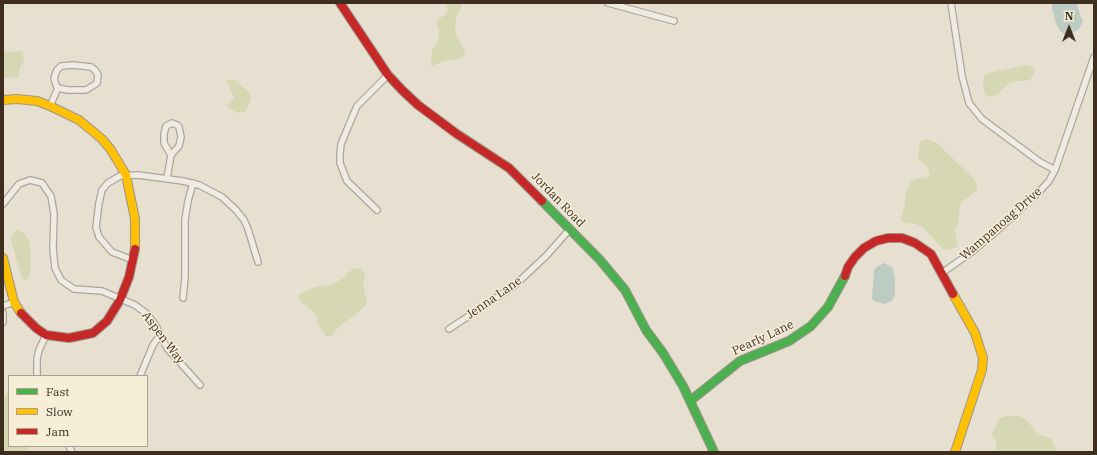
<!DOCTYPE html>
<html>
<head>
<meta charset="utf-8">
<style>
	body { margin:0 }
	#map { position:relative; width:1097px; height:455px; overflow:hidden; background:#e7e0d1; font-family:"IBM Plex Serif",serif }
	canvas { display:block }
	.frame { position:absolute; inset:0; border:4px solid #3d2e20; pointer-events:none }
	.legend { position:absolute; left:8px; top:375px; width:140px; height:72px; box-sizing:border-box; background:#f7eed8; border:1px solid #ada18e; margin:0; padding:5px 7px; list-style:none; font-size:12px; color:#3d2e20 }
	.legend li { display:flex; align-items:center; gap:8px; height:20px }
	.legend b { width:20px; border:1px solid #ada18e }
	.north { position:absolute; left:1049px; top:8px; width:40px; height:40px; -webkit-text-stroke:3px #f7eed8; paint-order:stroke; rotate:0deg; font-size:11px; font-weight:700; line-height:16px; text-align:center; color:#3d2e20 }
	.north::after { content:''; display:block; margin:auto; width:14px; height:18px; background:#3d2e20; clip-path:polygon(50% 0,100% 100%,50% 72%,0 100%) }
</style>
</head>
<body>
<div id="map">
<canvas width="1097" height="455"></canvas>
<div class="frame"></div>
<ul class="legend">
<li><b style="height:5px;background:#4caf50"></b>Fast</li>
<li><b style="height:5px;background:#ffc107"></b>Slow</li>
<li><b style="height:5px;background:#c62828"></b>Jam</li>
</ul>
<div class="north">N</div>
</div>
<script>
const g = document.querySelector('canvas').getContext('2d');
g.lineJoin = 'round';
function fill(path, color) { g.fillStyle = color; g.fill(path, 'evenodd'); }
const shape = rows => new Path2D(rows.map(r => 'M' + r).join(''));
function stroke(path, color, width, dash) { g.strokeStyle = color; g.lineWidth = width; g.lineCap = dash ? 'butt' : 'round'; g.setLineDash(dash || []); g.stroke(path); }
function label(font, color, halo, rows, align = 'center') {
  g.font = font + ' "IBM Plex Serif",serif'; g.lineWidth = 3; g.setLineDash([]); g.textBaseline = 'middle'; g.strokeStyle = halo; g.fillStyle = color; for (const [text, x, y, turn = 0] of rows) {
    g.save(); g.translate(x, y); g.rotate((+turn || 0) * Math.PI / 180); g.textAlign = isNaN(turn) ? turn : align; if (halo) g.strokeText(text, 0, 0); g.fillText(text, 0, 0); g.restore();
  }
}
fill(shape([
	[445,3,461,3,462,6,456,18,455,29,457,37,464,49,465,55,460,59,445,61,431,66,432,51,439,38,439,32,436,21,447,13,448,9],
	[22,51,24,60,20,68,19,78,3,77,3,52],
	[1027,65,1034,68,1035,72,1030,80,1011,82,996,95,990,97,985,95,983,84,984,76,988,73],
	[231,79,235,80,250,93,251,98,248,107,245,112,238,113,228,108,227,105,234,98,227,81],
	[924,140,929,140,937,143,970,175,977,183,977,190,961,203,960,206,958,224,955,228,958,246,955,248,946,250,942,248,923,227,915,224,904,222,901,220,905,203,905,196,910,182,915,179,926,178,930,175,928,168,918,158,918,155,920,142],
	[16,230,19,230,24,233,28,239,30,246,30,271,29,277,26,281,23,280,21,275,12,243,11,237],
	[355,268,361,269,364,273,365,277,363,285,367,303,363,308,339,327,331,336,326,336,317,323,317,317,314,312,299,300,299,296,300,294,315,287,331,285,342,279,349,272],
	[9,390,9,446,26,446,30,452,3,452,3,399],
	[1007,416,1019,416,1027,420,1038,435,1051,438,1057,452,996,452,996,441,991,433,995,429,999,418]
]), '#d6d7b3');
fill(shape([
	[1052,3,1077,3,1077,6,1083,21,1079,29,1067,36,1061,32,1056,24,1052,8],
	[884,263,892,267,895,277,895,294,892,301,884,304,874,301,872,298,874,270,878,266]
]), '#bcccc2');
const street = shape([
	[608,3,674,21],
	[951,3,962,76,969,103,982,119,1040,162,1055,170],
	[50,106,58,88,68,90,86,90,97,83,98,75,95,70,91,67,73,65,61,66,57,70,54,78,56,85,58,88],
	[167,178,171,155,164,143,164,134,166,126,172,123,177,125,179,127,181,137,179,146,171,155],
	[3,204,19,184,30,180,42,183,51,196,54,214,53,249,55,268,61,280,74,289,102,291,135,305,147,314,156,326,167,348,200,385],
	[377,210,347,181,340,163,340,154,341,144,357,106,388,75],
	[133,260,112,252,99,237,96,227,99,203,102,190,108,183,120,176,138,175,183,181,199,185,222,197,236,210,244,220,248,229,258,262],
	[942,273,973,251,992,235,1039,192,1049,181,1055,170,1094,57],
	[183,298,185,277,185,220,188,201,193,183],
	[3,306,14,302],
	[3,313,3,322],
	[449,329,514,286,546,256,570,229],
	[37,376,37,359,39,350,46,335],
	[140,376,153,345,160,335],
	[69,446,72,452]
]);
const fast = shape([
	[542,201,600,260,625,290,646,330,663,353,683,386,714,452],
	[690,401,740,361,789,341,811,326,828,307,845,276]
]);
const slow = shape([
	[3,100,17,99,37,101,50,106,79,120,102,139,111,150,126,175,135,219,135,249],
	[3,258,14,302,21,313],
	[953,294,975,333,983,358,982,370,955,452]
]);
const jam = shape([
	[340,3,388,75,402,90,418,105,457,134,509,168,542,201],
	[845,276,848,267,855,257,864,248,876,241,888,238,902,238,915,243,931,254,953,294],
	[21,313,36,328,46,335,69,338,93,333,107,321,120,300,129,277,135,249]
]);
stroke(street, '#ada599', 8);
stroke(fast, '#9c958a', 10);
stroke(slow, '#9c958a', 10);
stroke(jam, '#9c958a', 10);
stroke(street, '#efebe3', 5.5);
stroke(fast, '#4caf50', 8);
stroke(slow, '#ffc107', 8);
stroke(jam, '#c62828', 8);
label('12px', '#3d2e20', '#f7eed8', [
	["Jordan Road",558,200,46],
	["Wampanoag Drive",1001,224,-41],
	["Jenna Lane",494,298,-35],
	["Aspen Way",163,338,53],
	["Pearly Lane",763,338,-25]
]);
</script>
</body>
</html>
